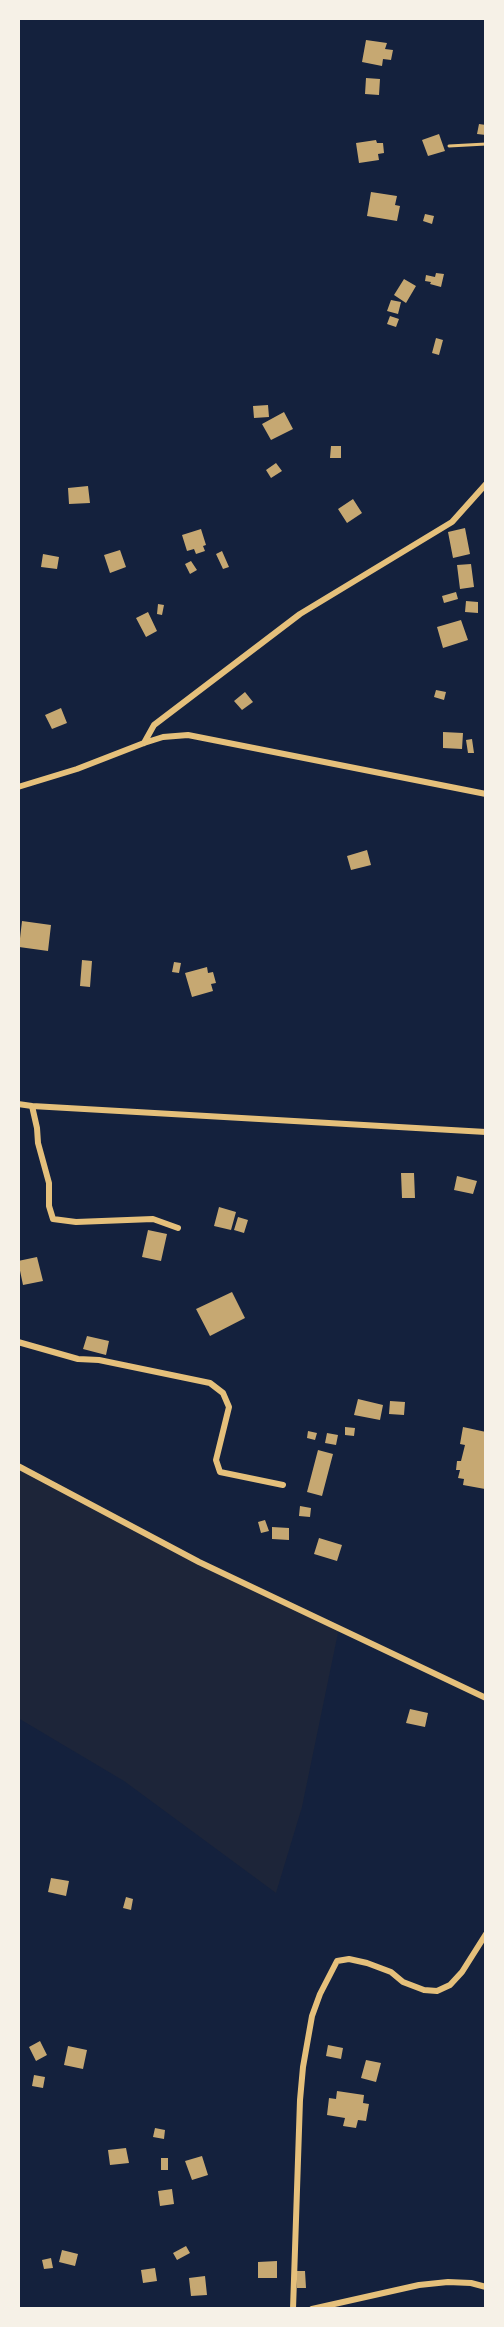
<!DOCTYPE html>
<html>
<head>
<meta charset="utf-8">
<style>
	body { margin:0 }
	#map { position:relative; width:504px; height:2327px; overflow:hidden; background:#14213d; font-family:"Open Sans",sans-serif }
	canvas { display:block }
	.frame { position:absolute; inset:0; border:20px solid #f6f1e7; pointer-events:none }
</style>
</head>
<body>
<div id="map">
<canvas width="504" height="2327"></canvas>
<div class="frame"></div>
</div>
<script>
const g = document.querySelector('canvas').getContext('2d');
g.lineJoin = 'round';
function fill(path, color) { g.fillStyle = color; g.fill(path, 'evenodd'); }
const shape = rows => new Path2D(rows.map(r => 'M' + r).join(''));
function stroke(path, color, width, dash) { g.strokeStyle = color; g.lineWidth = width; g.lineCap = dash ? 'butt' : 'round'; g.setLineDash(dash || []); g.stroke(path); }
fill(shape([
	[18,1466,243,1583,339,1628,302,1807,276,1893,124,1781,18,1718]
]), '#1d2539');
fill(shape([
	[366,40,387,43,385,49,393,50,391,60,383,59,382,66,362,62],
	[366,78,380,79,379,95,365,94],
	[479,124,486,125,486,135,477,134],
	[439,134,445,151,428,156,422,140],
	[376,140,377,143,383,143,384,153,378,154,379,160,359,163,356,143],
	[371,192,397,196,395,205,400,206,397,221,367,216],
	[425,214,434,216,432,224,423,221],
	[436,273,444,274,441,287,430,284,431,282,425,281,426,275,435,277],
	[404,279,416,286,406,303,394,295],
	[391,300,401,302,398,314,387,311],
	[390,316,399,319,396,327,387,324],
	[436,338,443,340,439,355,432,353],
	[268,405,269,417,254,418,253,406],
	[284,412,293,429,271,440,262,424],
	[331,446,341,446,341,458,330,458],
	[276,463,282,471,271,478,266,470],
	[88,486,90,503,69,504,68,488],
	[353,499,362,513,347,523,338,509],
	[465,528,470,554,453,558,448,532],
	[201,529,206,545,203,546,205,551,196,554,194,549,187,551,182,535],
	[120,550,126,567,110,573,104,555],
	[222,551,229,567,223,569,216,554],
	[43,554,59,557,57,569,41,567],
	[191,561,197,570,190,574,185,564],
	[471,564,474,587,460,589,457,565],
	[456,592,458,599,444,603,442,596],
	[466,601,478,602,478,613,465,612],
	[158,604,164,605,162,615,157,614],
	[148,612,157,631,146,637,136,618],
	[461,620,468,640,443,648,437,627],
	[436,690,446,692,444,700,434,697],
	[245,692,253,702,242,710,234,701],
	[61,708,67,723,52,729,45,715],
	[443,732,463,733,462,749,443,748],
	[472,739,474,753,468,753,466,740],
	[367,850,371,865,351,870,347,856],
	[22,921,51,925,48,951,19,947],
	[82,960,92,961,90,987,80,986],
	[174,962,181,963,179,973,172,972],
	[207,967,208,973,213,972,216,983,211,984,213,991,192,997,185,973],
	[401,1173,414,1173,415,1198,402,1198],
	[457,1176,477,1181,473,1194,454,1190],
	[219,1207,236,1212,231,1230,214,1226],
	[238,1217,248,1220,244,1233,234,1230],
	[148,1230,167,1234,161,1261,142,1257],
	[37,1257,43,1281,23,1285,18,1261],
	[232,1292,245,1318,210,1336,196,1309],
	[87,1336,109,1341,106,1355,83,1349],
	[358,1399,383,1405,380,1420,354,1415],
	[390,1401,405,1402,404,1415,389,1414],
	[345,1427,355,1428,354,1436,345,1435],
	[463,1427,486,1432,485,1489,463,1485,464,1479,458,1478,460,1470,456,1470,457,1461,461,1461,465,1445,460,1444],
	[308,1431,317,1433,315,1440,307,1438],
	[327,1433,338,1435,336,1445,325,1443],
	[318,1450,333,1454,322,1496,307,1492],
	[300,1506,311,1508,310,1517,299,1516],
	[265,1520,269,1531,261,1533,258,1522],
	[272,1527,289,1528,289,1540,272,1539],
	[319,1538,342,1545,337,1561,314,1554],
	[410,1709,428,1713,425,1727,406,1723],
	[51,1878,69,1881,66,1896,48,1892],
	[126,1897,133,1899,131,1910,123,1908],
	[40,2041,47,2055,36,2061,29,2047],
	[328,2045,343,2048,341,2059,326,2056],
	[68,2046,87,2050,83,2069,64,2065],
	[366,2060,381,2063,376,2082,361,2078],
	[34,2075,45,2077,43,2088,32,2086],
	[337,2091,364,2095,363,2103,369,2104,366,2121,358,2120,356,2128,343,2126,345,2118,327,2115,329,2098,336,2099],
	[155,2128,165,2130,164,2139,153,2137],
	[126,2148,129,2163,110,2165,108,2150],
	[202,2156,208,2175,192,2180,185,2161],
	[161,2158,168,2158,168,2170,161,2170],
	[172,2189,174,2204,160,2206,158,2191],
	[186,2246,190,2253,177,2260,173,2253],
	[62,2250,78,2254,75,2266,59,2262],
	[51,2258,53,2268,44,2269,42,2260],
	[277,2261,277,2278,258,2278,258,2262],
	[155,2268,157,2281,143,2283,141,2270],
	[297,2271,305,2271,306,2288,297,2288],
	[205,2276,207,2295,191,2296,189,2278]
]), '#c6a872');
stroke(shape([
	[449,146,486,144]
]), '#e5c07b', 3);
stroke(shape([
	[144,743,154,725,300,614,452,522,486,484],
	[18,787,77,769,144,743,163,737,188,735,486,794],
	[18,1104,32,1106,37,1128,38,1143,49,1183,49,1206,53,1219,76,1222,153,1219,178,1228],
	[32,1106,486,1132],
	[18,1342,78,1359,99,1360,210,1383,223,1393,229,1407,216,1460,220,1472,283,1485],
	[18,1466,199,1562,486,1698],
	[293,2309,300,2100,303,2067,312,2016,320,1994,337,1961,349,1959,367,1963,391,1972,403,1982,424,1990,437,1991,450,1985,462,1972,486,1934],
	[312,2309,419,2285,448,2282,471,2283,486,2287]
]), '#e5c07b', 6);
</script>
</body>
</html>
